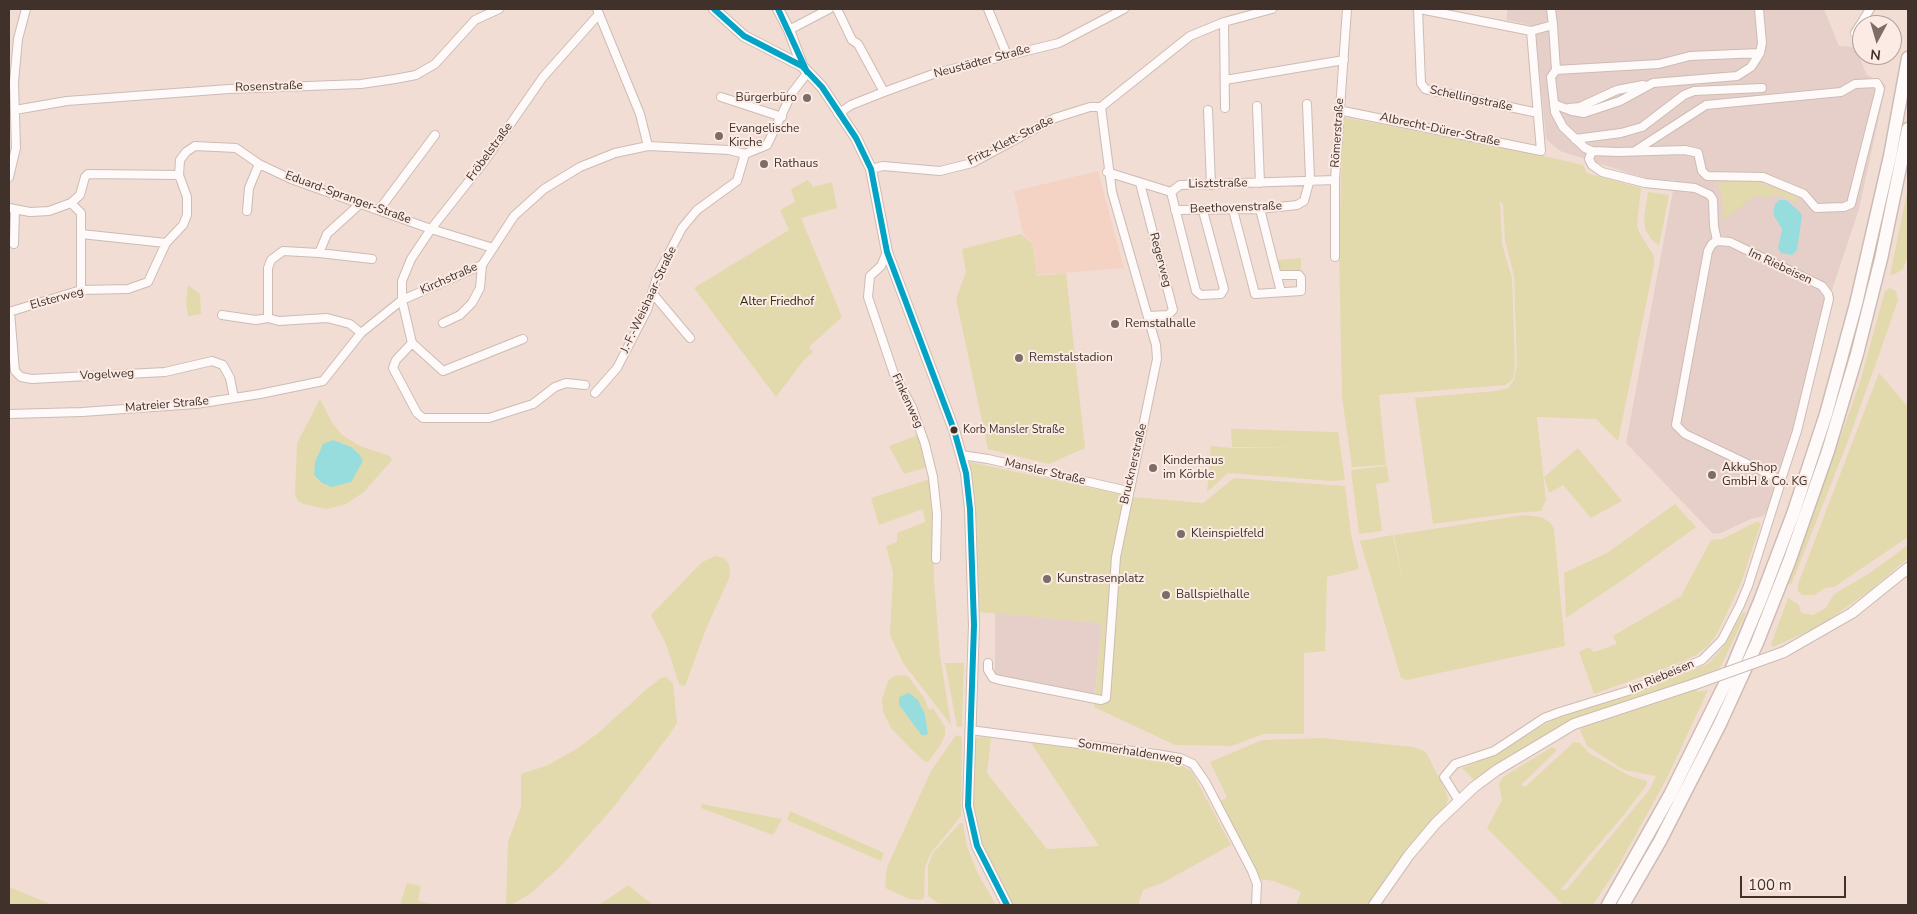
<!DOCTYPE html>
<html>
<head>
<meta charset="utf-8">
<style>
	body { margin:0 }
	#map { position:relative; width:1917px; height:914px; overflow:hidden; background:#f2ddd4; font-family:"Nunito Sans",sans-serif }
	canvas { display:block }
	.frame { position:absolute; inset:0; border:10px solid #40312a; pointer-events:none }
	.north { position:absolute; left:1852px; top:15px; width:50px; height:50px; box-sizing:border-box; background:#fbebe4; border:1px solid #b0a19a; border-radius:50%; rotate:186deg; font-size:14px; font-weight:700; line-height:20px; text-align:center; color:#40312a }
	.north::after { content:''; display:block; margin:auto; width:18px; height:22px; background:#7e6d66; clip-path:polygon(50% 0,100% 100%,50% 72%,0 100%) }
	.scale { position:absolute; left:1740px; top:876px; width:106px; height:22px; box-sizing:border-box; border:2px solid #40312a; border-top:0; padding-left:6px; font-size:15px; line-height:18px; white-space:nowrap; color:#40312a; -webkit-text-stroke:4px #fbebe4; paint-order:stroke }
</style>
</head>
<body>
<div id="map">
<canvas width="1917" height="914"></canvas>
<div class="frame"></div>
<div class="north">N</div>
<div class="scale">100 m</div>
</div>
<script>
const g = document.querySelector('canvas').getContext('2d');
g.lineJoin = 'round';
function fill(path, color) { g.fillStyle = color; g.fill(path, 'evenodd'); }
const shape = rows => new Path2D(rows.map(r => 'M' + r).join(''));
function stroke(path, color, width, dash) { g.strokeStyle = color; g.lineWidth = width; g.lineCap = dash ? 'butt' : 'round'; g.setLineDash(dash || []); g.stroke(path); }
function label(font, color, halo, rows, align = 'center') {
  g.font = font + ' "Nunito Sans",sans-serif'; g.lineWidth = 4; g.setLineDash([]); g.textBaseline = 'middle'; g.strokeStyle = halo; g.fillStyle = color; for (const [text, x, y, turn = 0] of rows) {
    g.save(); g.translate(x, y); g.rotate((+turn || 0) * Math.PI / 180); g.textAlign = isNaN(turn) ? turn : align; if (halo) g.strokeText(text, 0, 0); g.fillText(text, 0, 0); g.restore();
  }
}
fill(shape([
	[1507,9,1824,9,1839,46,1855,47,1867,75,1886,85,1859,209,1829,299,1776,497,1763,516,1751,519,1721,533,1713,534,1626,443,1675,180,1654,181,1560,151,1546,139,1535,26,1507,20],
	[995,613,1102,623,1095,695,995,675]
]), '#e7cfc9');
fill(shape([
	[1098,171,1124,268,1037,275,1034,244,1023,234,1014,191]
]), '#f5d3c4');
fill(shape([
	[1343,117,1548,157,1583,165,1587,173,1641,188,1637,225,1639,232,1654,256,1654,265,1618,441,1596,419,1537,417,1546,500,1541,511,1514,513,1433,524,1415,398,1496,391,1508,388,1514,380,1517,363,1514,276,1505,240,1503,204,1500,201,1502,244,1512,278,1515,365,1513,379,1506,385,1379,395,1386,465,1352,467,1342,397,1339,251],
	[808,180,813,187,832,182,837,208,801,218,842,317,809,347,813,352,804,360,776,397,694,288,789,230,780,210,795,202,791,189],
	[1753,180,1798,197,1797,203,1776,194,1770,197,1754,196,1724,220,1722,194,1716,183],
	[1908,187,1908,255,1903,269,1895,274,1890,275],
	[1648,192,1669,195,1659,246,1651,239,1645,229,1644,217],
	[1021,234,1033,244,1037,276,1066,273,1085,448,1049,464,988,449,956,299,966,272,962,249],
	[1301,258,1301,270,1280,271,1277,260],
	[188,285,200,294,201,314,188,316,186,304],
	[1890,288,1896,291,1898,300,1881,349,1848,441,1792,583,1788,585,1860,382,1885,291],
	[1879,373,1908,407,1908,537,1834,587,1825,588,1814,595,1802,595,1798,591,1798,584],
	[320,399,331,421,342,435,360,446,390,456,392,460,364,492,346,504,327,509,304,504,298,501,295,495,297,443],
	[1231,429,1338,432,1345,480,1332,481,1228,473,1207,492,1211,446,1231,448,1297,448,1232,447],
	[918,435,928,467,904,474,889,446],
	[1578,448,1622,501,1591,518,1563,485,1549,493,1544,477],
	[970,462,1133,497,1203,503,1234,478,1345,486,1351,535,1359,569,1327,577,1325,651,1304,653,1304,734,1263,734,1232,746,1175,745,1094,707,1102,623,979,612],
	[1387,466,1389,482,1376,484,1382,531,1359,534,1351,470],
	[930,479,934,515,934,581,940,655,951,725,903,663,890,635,893,573,886,546,897,542,897,533,925,522,923,509,879,525,871,498],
	[1675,504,1696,527,1627,577,1566,618,1564,573,1607,553],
	[1524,515,1541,517,1550,522,1554,529,1565,646,1407,680,1401,678,1360,541,1393,535,1406,597,1394,535],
	[1756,522,1761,523,1741,583,1717,634,1708,646,1696,655,1677,664,1594,694,1579,652,1589,647,1594,652,1617,644,1613,636,1681,596,1711,540,1722,539],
	[1908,545,1908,558,1872,589,1820,626,1773,647,1771,644,1788,598,1799,605,1801,613,1813,615,1826,608,1834,594,1870,573],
	[716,556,724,558,729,564,730,576,706,629,685,686,679,684,666,644,651,615,702,562],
	[1743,612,1746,613,1720,668,1692,680,1596,711,1553,730,1497,763,1474,780,1462,768,1492,756,1557,717,1624,696,1708,664,1721,650],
	[945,663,964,663,962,727,957,727],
	[902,675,908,676,924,698,929,710,933,708,945,727,945,735,941,744,929,761,925,762,909,747,891,728,883,712,882,700,888,681,894,676],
	[899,705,925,714,928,734,922,736],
	[667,677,673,684,677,723,667,738,612,809,560,867,530,894,511,905,506,904,508,842,521,807,521,774,548,765,578,748,598,733,648,688,661,678],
	[1696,690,1698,692,1708,690,1667,778,1619,865,1593,905,1563,905,1487,828,1502,800,1499,784,1503,777,1552,747,1557,750,1521,785,1525,787,1574,742,1580,743,1589,753,1630,776,1647,781,1646,786,1622,817,1560,890,1567,889,1650,789,1656,776,1624,770,1587,746,1580,730,1583,726,1625,711],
	[956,735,962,737,961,816,931,853,925,867,924,898,921,900,909,899,887,889,885,885,887,867,931,771],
	[978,737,991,738,987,773,1047,849,1099,846,1031,743,1153,759,1183,766,1192,772,1231,845,1162,883,1143,890,1138,905,1011,905,983,853,971,806,973,740],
	[1322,738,1414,747,1426,752,1446,792,1448,800,1445,807,1410,845,1383,883,1371,905,1296,905,1301,892,1274,881,1259,879,1219,802,1227,797,1210,762,1262,740],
	[702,804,782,819,773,835,701,808],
	[790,811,884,853,881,861,787,820],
	[960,823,963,823,967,847,977,872,996,905,950,905,938,903,928,896,928,866,933,853],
	[407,883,421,886,418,901,437,905,400,905],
	[628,885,653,905,598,905,611,897],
	[9,887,43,901,52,905,9,905]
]), '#e2daac');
fill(shape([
	[1779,200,1786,200,1800,212,1802,216,1797,250,1792,255,1781,253,1778,248,1782,229,1773,214,1775,204],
	[333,440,351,447,359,454,363,461,351,482,332,487,322,483,314,475,315,462,323,444],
	[909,693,918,700,925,714,928,734,922,736,899,705,899,697]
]), '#98ddde');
const minor = shape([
	[597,9,640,114,648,146],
	[837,9,852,40,858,44,884,92],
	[988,9,1007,55],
	[1418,9,1421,83,1425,89,1538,113],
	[1420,9,1531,31,1553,25,1556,70,1551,77,1555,112,1563,127,1585,148,1592,151,1618,152,1685,150,1698,153,1702,171,1707,176,1763,177,1804,194,1816,208,1844,207,1851,204,1880,89,1877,83,1855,84,1841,92,1706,105,1635,151],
	[1551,9,1553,25],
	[1224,22,1225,108],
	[789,30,829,9],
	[1855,33,1870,9],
	[1556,70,1659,64,1690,56,1760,53,1762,43,1759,9],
	[1225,80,1344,60],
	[721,97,782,117],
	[1554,104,1572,111,1584,113,1620,101,1653,83,1737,76,1751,67,1760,53],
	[1257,106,1260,183],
	[1569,108,1580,107,1617,90,1643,85],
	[15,110,67,101,229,89,361,84,395,79,416,75,435,64,475,20,499,9],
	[1208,110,1211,185],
	[1338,110,1541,151,1531,31],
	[838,114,851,105,884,92,936,73,1059,43,1124,9],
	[1575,139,1621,133,1642,127,1684,95,1694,91,1762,88],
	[1592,151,1589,159,1592,165,1602,172,1645,183,1695,188,1710,195,1713,200,1714,226,1717,241],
	[745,154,767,145,792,93,808,72],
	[871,169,883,166,940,171,972,163,1055,118,1090,107,1101,107,1190,36,1224,22,1272,9],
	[1107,172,1171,192],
	[9,177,16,148,14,82,18,39,26,9],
	[1140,183,1173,310,1168,315,1148,316],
	[1171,192,1196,291,1201,295,1221,294,1224,289,1203,211],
	[1171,192,1180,185,1335,180],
	[71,203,81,213,81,290],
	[9,208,30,212,49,211,71,203,80,195,85,177,88,174,179,175],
	[1260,209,1281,292],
	[379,210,435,135],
	[1175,210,1260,209,1297,205,1304,201,1310,179,1307,104],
	[1233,210,1255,294,1301,291,1301,278,1299,275,1277,275],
	[247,211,249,188,259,164],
	[81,234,166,243],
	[14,244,15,210],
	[887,252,881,266,870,276,868,297,894,374,912,407,925,444,933,477,937,514,936,559],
	[319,253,372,259],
	[1335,257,1335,180,1347,9],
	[653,294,690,338],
	[9,312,81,290,128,289,148,282,166,243,183,225,187,215,187,197,179,175,180,160,186,152,195,146,236,148,259,164,291,179,431,229,493,248],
	[10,312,15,371,21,377,32,379,165,372,212,361,223,365,230,378,234,398],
	[222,315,256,320,268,318,279,321,327,318,350,324,361,333],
	[268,318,268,268,271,260,283,251,319,253,327,234,361,203],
	[443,323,460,315,472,303,480,288,482,265],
	[523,339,443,371,412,343,402,300,402,281,411,259,431,229,484,162,543,77,599,14],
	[412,343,396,360,393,368,417,413,423,418,489,418,533,404,555,387,566,383,585,385],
	[595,393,617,368,647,310,658,274,682,228,697,210,737,181,745,154],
	[9,414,82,412,196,404,260,394,323,381,361,333,402,300,482,265,514,216,544,189,580,167,615,153,648,146,729,150,745,154],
	[961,455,988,459,1128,491],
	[988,663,988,670,993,678,1000,680,1101,700,1106,698,1116,557,1157,359,1156,345,1112,192,1101,107],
	[970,730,1156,754,1180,758,1193,764,1206,783,1252,871,1257,884,1256,905],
	[1459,801,1444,777,1455,764,1494,751,1544,718,1560,712,1628,691,1702,660,1722,640,1740,605,1748,586,1779,488,1781,480,1797,431,1829,299,1828,294,1822,286,1730,242,1717,241,1712,244,1708,251,1676,425,1685,434,1781,480]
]);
const tertiary = shape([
	[714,9,744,36,802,66,822,87,856,138,871,169,887,252,954,430,966,473,970,509,974,625,968,806,977,846,1007,905],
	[778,9,789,30,802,65],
	[1784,652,1852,613,1908,568],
	[1374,905,1409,855,1436,823,1474,787,1497,770,1574,724,1695,684]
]);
const trunk = shape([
	[1608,905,1670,795,1727,680,1760,601,1793,514,1826,414,1856,304,1890,156,1908,58],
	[1623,905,1660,841,1720,724,1757,643,1789,562,1828,451,1857,354,1881,259,1908,129]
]);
stroke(minor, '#ccbcb4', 10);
stroke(tertiary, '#ccbcb4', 12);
stroke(trunk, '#ccbcb4', 15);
stroke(minor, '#fdfaf9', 8);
stroke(tertiary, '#fdfaf9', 10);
stroke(trunk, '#fdfaf9', 12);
const tertiaryBridge = shape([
	[1695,684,1784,652]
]);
stroke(tertiaryBridge, '#ccbcb4', 12, []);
stroke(tertiaryBridge, '#fdfaf9', 10);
stroke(shape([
	[714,9,744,36,802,66,822,87,856,138,871,169,887,252,954,430,966,473,970,509,974,625,968,806,977,846,1007,905],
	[778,9,807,72]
]), '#03a3c6', 6);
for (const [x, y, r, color] of [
	[807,98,5,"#7e6d66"],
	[719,136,5,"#7e6d66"],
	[764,164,5,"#7e6d66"],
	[1115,324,5,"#7e6d66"],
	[1019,358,5,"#7e6d66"],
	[954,430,4.5,"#40312a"],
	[1153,468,5,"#7e6d66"],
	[1712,475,5,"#7e6d66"],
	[1181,534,5,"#7e6d66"],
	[1047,579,5,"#7e6d66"],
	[1166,595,5,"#7e6d66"]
]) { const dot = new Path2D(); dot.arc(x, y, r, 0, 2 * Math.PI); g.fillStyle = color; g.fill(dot); stroke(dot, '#fbebe4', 2); }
label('11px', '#40312a', '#fbebe4', [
	["Korb Mansler Straße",963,430]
], 'left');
label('12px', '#40312a', '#fbebe4', [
	["Neustädter Straße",982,62,-15],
	["Rosenstraße",269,87,-2],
	["Schellingstraße",1471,99,12],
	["Albrecht-Dürer-Straße",1440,130,12],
	["Römerstraße",1338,133,-86],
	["Fritz-Klett-Straße",1011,141,-27],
	["Fröbelstraße",490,152,-54],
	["Lisztstraße",1218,184,-1],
	["Eduard-Spranger-Straße",348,198,20],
	["Beethovenstraße",1236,208,-2],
	["Regerweg",1160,260,75],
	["Im Riebeisen",1780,267,25],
	["Kirchstraße",449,279,-24],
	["Elsterweg",57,299,-15],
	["J.-F.-Weishaar-Straße",649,300,-65],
	["Vogelweg",107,375,-3],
	["Finkenweg",907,401,65],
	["Matreier Straße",167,405,-5],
	["Brucknerstraße",1134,464,-77],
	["Mansler Straße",1045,472,13],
	["Im Riebeisen",1662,677,-23],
	["Sommerhaldenweg",1130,752,9]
]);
label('12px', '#40312a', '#fbebe4', [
	["Bürgerbüro",797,98,"right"],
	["Evangelische",729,129],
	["Kirche",729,143],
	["Rathaus",774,164],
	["Remstalhalle",1125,324],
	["Remstalstadion",1029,358],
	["Kinderhaus",1163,461],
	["im Körble",1163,475],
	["AkkuShop",1722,468],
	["GmbH & Co. KG",1722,482],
	["Kleinspielfeld",1191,534],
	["Kunstrasenplatz",1057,579],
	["Ballspielhalle",1176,595]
], 'left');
label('12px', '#2c2d0b', '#fbebe4', [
	["Alter Friedhof",777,302]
]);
</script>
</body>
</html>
